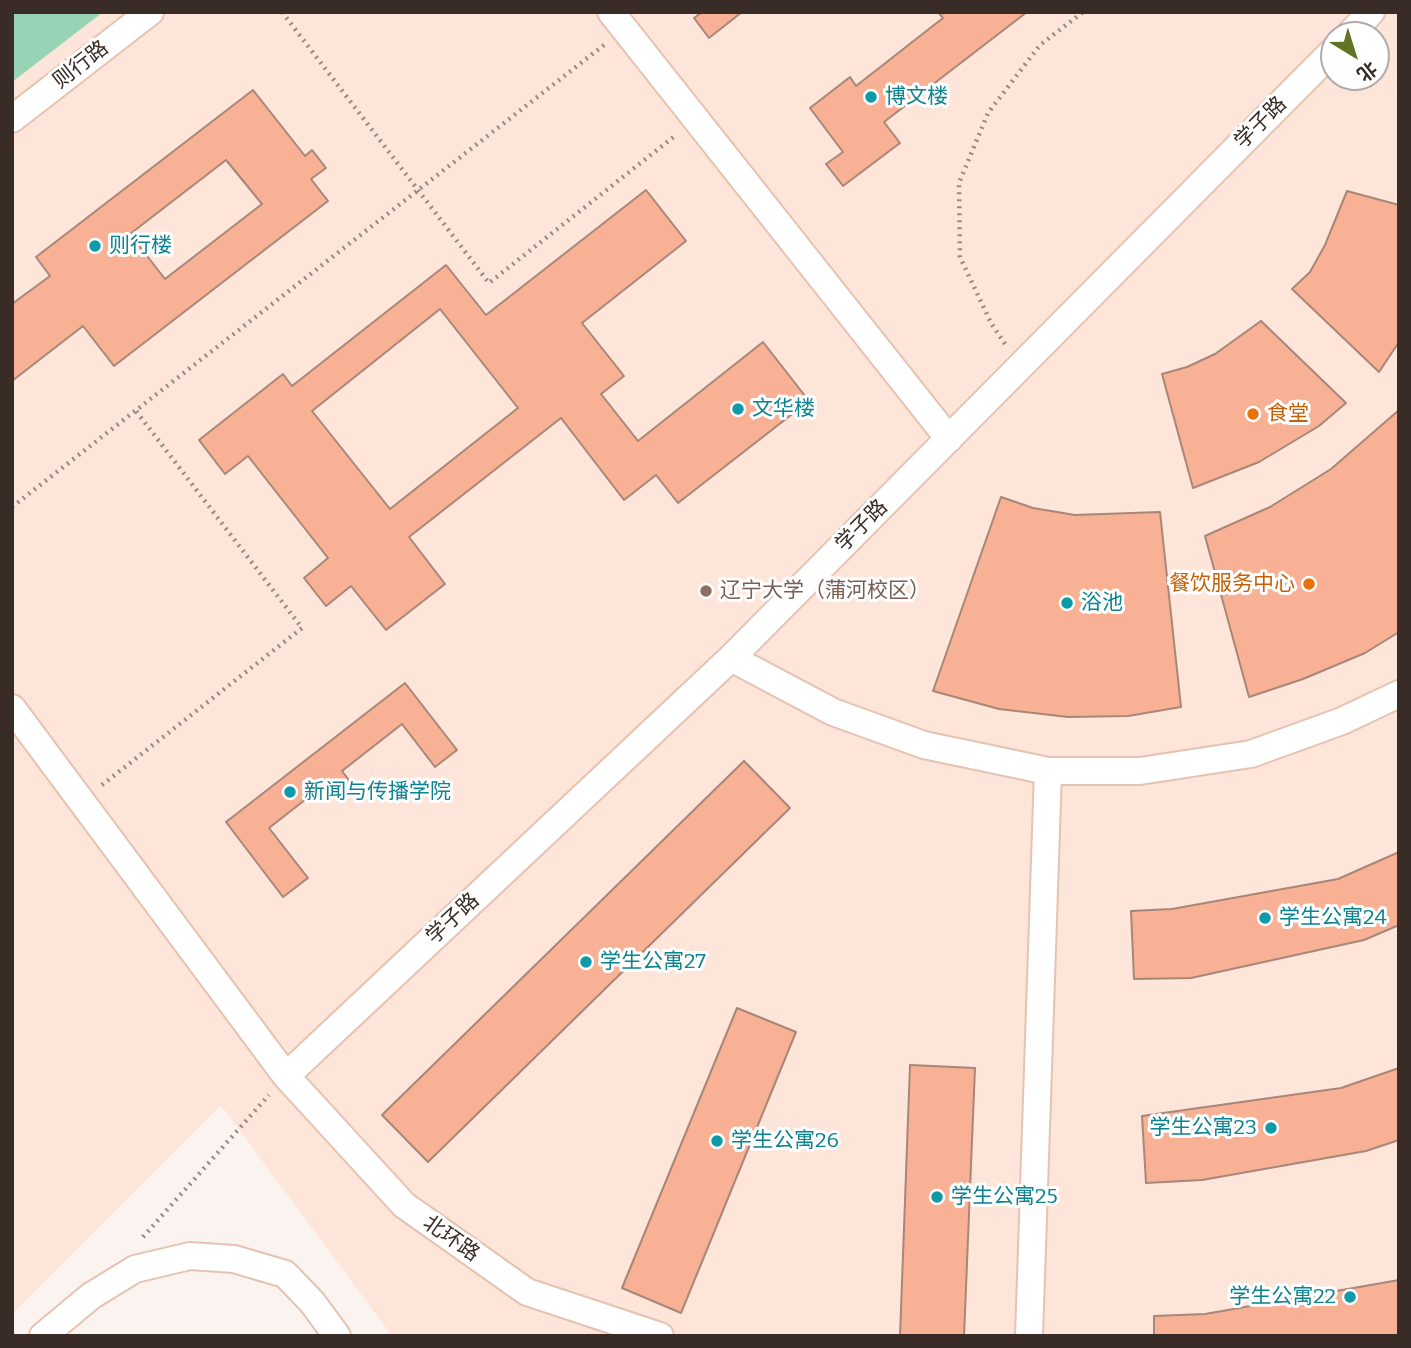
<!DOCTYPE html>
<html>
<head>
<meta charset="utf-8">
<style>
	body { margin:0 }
	#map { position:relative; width:1411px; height:1348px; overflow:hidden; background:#faf3ef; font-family:Bitter,"Noto Sans SC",serif }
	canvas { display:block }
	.frame { position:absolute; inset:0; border:14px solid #392b25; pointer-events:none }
	.north { position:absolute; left:1320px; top:21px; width:70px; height:70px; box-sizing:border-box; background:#fff; border:2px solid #b0aaa8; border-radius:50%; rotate:142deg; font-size:19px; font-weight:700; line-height:28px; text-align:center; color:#392b25 }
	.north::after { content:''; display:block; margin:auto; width:24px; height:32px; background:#607424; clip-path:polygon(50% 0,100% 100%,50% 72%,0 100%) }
</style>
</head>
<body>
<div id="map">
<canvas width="1411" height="1348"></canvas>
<div class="frame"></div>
<div class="north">北</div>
</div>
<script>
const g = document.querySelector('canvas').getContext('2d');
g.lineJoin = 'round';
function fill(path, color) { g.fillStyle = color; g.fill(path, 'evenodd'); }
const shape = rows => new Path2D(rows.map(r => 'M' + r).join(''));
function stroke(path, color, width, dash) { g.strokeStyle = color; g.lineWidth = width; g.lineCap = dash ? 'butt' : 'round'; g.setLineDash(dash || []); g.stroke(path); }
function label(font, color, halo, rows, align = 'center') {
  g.font = font + ' Bitter,"Noto Sans SC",serif'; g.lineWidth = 6; g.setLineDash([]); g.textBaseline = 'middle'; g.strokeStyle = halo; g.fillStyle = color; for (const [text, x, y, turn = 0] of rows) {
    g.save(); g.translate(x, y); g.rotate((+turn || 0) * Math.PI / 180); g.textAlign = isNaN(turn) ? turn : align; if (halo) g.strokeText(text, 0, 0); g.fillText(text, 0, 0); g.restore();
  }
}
fill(shape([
	[12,12,1399,12,1399,1336,392,1336,221,1105,12,1314],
	[1334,35,1376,35,1376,77,1334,77]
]), '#fde5da');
fill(shape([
	[12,12,103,12,12,82]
]), '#97d3b5');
const building = shape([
	[702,12,742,12,709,38,694,18,702,12],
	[938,12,1027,12,884,122,900,143,843,186,826,164,843,152,810,108,850,77,856,86,943,18,938,12],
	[253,90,305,156,312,150,326,168,311,179,328,201,114,366,83,326,12,381,12,304,50,276,36,257,253,90],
	[226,160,262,204,165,279,130,234,226,160],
	[646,190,686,241,582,323,624,376,601,394,638,441,763,342,809,401,678,503,656,475,624,500,561,418,409,537,445,584,386,630,351,586,326,606,304,578,328,558,248,456,225,474,199,440,283,374,292,386,446,265,486,315,646,190],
	[440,309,518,408,390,509,312,411,440,309],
	[1347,191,1399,205,1399,342,1379,372,1292,289,1310,272,1325,245,1347,191],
	[1261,321,1346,403,1319,426,1259,462,1193,488,1162,374,1187,367,1215,354,1261,321],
	[1399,410,1399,632,1365,653,1303,679,1249,697,1205,536,1270,507,1331,469,1399,410],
	[1001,497,1033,508,1075,515,1160,512,1181,707,1128,716,1068,717,999,709,933,691,1001,497],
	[405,683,457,750,435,767,402,724,342,771,354,787,341,797,329,781,269,828,308,878,283,897,226,822,405,683],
	[744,761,790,808,428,1162,382,1115,744,761],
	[1399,852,1399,925,1364,940,1191,978,1134,979,1131,911,1172,909,1338,879,1399,852],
	[737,1008,796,1032,681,1313,622,1288,737,1008],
	[910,1065,975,1068,964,1336,900,1336,910,1065],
	[1399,1068,1399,1140,1366,1151,1202,1180,1146,1183,1142,1116,1341,1088,1399,1068],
	[1399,1280,1399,1336,1154,1336,1154,1316,1205,1314,1399,1280]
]);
fill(building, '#f8b194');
stroke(building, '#a88678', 2);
const minor = shape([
	[611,12,949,439],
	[1349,35,1371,12],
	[12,119,150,12],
	[731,658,833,712,924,745,1048,771,1140,771,1251,754,1342,721,1399,694],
	[12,708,286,1076,404,1205,527,1292,660,1336],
	[286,1076,731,658,1334,50],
	[43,1336,91,1296,135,1269,190,1256,234,1259,285,1274,312,1302,337,1336],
	[1029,1336,1048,771]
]);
stroke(minor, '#e5c2b1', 30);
stroke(shape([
	[282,12,489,283,676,135],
	[1005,344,991,323,960,257,959,183,988,113,1040,45,1083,12],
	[12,507,604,45],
	[102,785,302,628,136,411],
	[143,1237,269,1095]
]), '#958b86', 4.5, [2, 5]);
stroke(minor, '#fff', 26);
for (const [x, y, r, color] of [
	[871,97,7,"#0f9aa8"],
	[95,246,7,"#0f9aa8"],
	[738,409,7,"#0f9aa8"],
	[1253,414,7,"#e8710a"],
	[1309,584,7,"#e8710a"],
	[706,591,7,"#8d6e63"],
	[1067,603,7,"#0f9aa8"],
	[290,792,7,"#0f9aa8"],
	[1265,918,7,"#0f9aa8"],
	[586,962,7,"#0f9aa8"],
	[1271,1128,7,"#0f9aa8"],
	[717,1141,7,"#0f9aa8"],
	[937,1197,7,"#0f9aa8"],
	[1350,1297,7,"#0f9aa8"]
]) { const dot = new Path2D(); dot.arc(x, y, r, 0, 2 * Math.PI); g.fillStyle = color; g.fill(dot); stroke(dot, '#fff', 2.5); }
label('21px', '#392b25', '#fff', [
	["则行路",81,65,-38],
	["学子路",1261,123,-45],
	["学子路",862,526,-45],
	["学子路",453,919,-43],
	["北环路",451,1239,35]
]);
label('21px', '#0d838f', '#fff', [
	["博文楼",885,97],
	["则行楼",109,246],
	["文华楼",752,409],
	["浴池",1081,603],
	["新闻与传播学院",304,792],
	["学生公寓24",1279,918],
	["学生公寓27",600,962],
	["学生公寓23",1257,1128,"right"],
	["学生公寓26",731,1141],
	["学生公寓25",951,1197],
	["学生公寓22",1336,1297,"right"]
], 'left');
label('21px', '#c56008', '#fff', [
	["食堂",1267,414],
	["餐饮服务中心",1295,584,"right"]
], 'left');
label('21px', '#785e54', '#fff', [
	["辽宁大学（蒲河校区）",720,591]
], 'left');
</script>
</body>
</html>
